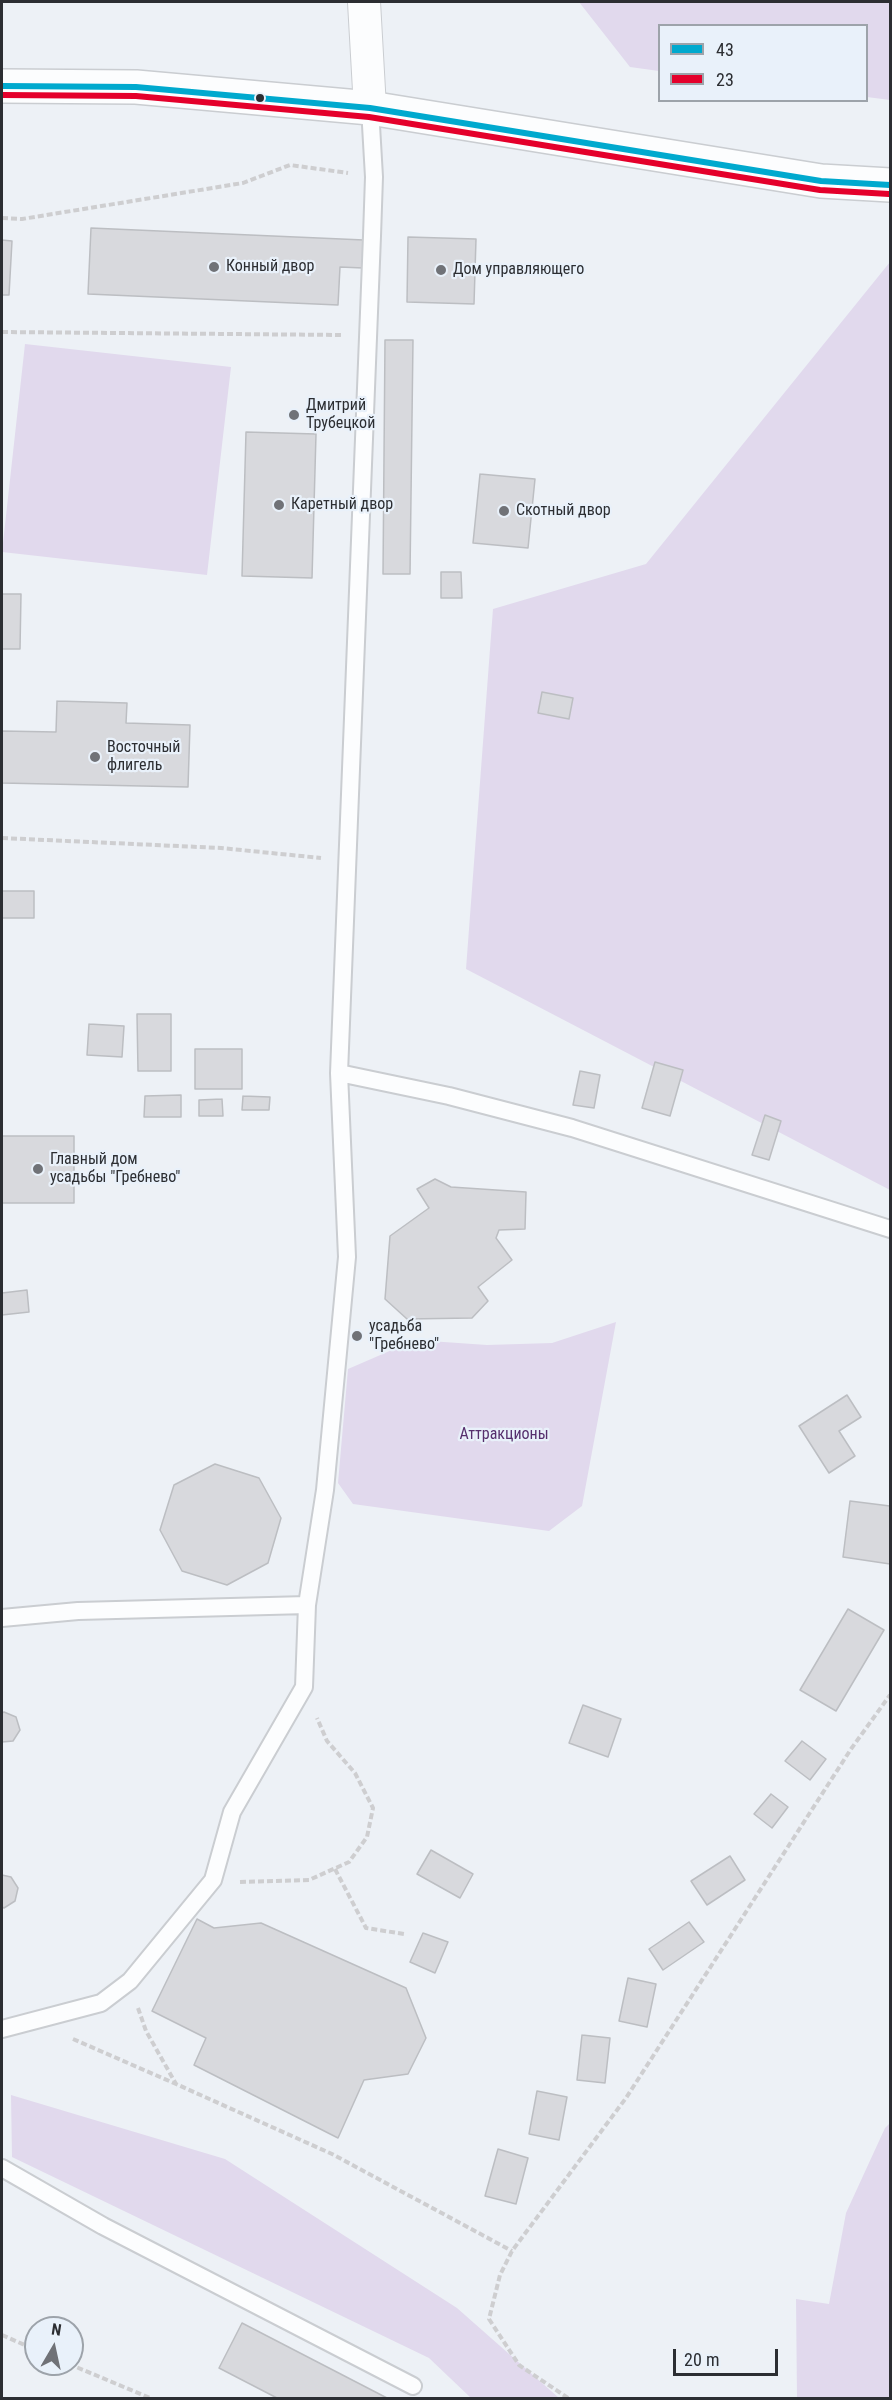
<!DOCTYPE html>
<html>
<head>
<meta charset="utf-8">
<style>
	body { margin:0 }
	#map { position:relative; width:892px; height:2400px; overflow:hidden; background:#edf1f6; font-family:"Roboto Condensed",sans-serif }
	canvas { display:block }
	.frame { position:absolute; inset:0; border:3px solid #2c2e32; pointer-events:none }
	.legend { position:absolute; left:658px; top:24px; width:210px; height:78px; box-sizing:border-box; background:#e9f1fa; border:2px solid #9da3aa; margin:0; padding:8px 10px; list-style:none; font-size:18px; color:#2c2e32 }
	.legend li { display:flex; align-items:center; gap:12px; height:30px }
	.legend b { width:30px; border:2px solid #9da3aa }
	.north { position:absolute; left:24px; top:2316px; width:60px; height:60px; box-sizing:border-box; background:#e9f1fa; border:2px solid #9da3aa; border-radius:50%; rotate:9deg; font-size:16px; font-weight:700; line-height:24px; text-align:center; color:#2c2e32 }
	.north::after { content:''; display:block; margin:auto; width:21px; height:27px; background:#707277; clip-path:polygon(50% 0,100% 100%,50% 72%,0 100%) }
	.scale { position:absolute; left:673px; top:2349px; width:105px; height:27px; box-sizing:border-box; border:3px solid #2c2e32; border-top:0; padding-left:8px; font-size:18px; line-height:21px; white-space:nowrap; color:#2c2e32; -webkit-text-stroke:4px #e9f1fa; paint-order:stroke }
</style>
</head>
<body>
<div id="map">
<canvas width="892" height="2400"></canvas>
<div class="frame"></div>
<ul class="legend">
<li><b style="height:8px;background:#00a9ce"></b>43</li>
<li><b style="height:8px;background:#e4002b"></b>23</li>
</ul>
<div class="north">N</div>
<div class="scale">20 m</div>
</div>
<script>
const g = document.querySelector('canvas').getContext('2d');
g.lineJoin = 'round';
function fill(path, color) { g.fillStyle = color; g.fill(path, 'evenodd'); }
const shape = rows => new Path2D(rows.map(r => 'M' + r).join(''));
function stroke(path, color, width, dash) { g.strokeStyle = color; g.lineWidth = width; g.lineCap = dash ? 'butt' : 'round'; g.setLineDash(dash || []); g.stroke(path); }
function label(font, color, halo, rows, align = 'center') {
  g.font = font + ' "Roboto Condensed",sans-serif'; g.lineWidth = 4.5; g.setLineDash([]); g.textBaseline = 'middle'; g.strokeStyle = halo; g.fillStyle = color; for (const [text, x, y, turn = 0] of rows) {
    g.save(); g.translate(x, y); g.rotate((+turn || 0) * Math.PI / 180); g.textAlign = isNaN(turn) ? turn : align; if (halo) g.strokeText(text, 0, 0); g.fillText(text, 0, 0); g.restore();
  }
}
fill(shape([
	[579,2,890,2,890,100,867,97,866,26,660,26,659,71,630,67],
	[890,262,890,1190,466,969,493,609,646,564],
	[25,344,231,367,207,575,2,552],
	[616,1322,582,1506,549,1531,353,1504,338,1483,348,1369,415,1340,487,1345,552,1343],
	[11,2095,225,2159,457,2308,559,2398,471,2398,429,2358,12,2157],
	[890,2123,890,2398,797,2398,796,2299,829,2304,846,2213,885,2128]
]), '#e1d9ed');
const building = shape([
	[91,228,364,240,363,268,340,267,338,305,88,294,91,228],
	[408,237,476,239,474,304,407,302,408,237],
	[2,240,12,241,9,295,2,295,2,240],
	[385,340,413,340,410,574,383,574,385,340],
	[246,432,316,434,312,578,242,576,246,432],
	[480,474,535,479,528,548,473,543,480,474],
	[441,572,461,572,462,598,441,598,441,572],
	[2,594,21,594,20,649,2,649,2,594],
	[542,692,573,698,569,719,538,713,542,692],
	[57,701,127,703,126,723,190,725,188,787,2,783,2,731,56,732,57,701],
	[2,891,34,891,34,918,2,918,2,891],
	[137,1014,171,1014,171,1071,138,1071,137,1014],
	[89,1024,124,1026,122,1057,87,1055,89,1024],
	[195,1049,242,1049,242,1089,195,1089,195,1049],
	[655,1062,683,1070,670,1116,642,1108,655,1062],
	[580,1071,600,1075,594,1108,573,1105,580,1071],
	[181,1095,181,1117,144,1117,145,1096,181,1095],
	[243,1096,270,1097,269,1110,242,1110,243,1096],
	[222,1099,223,1116,199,1116,199,1100,222,1099],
	[765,1115,781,1121,769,1160,752,1155,765,1115],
	[2,1136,74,1136,74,1203,2,1203,2,1136],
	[435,1179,451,1187,526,1192,525,1229,499,1230,496,1238,512,1260,478,1287,488,1301,472,1318,407,1319,385,1299,390,1236,429,1208,417,1189,435,1179],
	[27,1290,29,1312,2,1315,2,1293,27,1290],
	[847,1395,861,1417,839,1431,855,1456,829,1473,799,1426,847,1395],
	[215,1464,259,1478,281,1518,268,1563,227,1585,182,1571,160,1530,174,1485,215,1464],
	[850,1501,890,1506,890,1564,843,1557,850,1501],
	[848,1609,884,1630,836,1711,800,1690,848,1609],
	[583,1705,621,1719,608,1757,569,1743,583,1705],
	[4,1712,16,1717,20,1730,13,1741,2,1742,2,1713,4,1712],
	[802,1741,826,1759,810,1780,785,1761,802,1741],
	[771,1794,788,1807,772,1828,754,1814,771,1794],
	[431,1850,473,1874,460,1898,417,1874,431,1850],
	[730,1856,745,1880,707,1905,691,1881,730,1856],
	[2,1875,11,1877,18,1888,15,1901,4,1908,2,1907,2,1875],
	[197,1919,214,1928,261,1923,406,1988,426,2038,408,2074,364,2080,338,2138,194,2065,206,2038,152,2011,197,1919],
	[689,1922,704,1942,663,1970,649,1949,689,1922],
	[423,1933,448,1942,435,1973,410,1962,423,1933],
	[628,1978,656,1984,647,2027,619,2021,628,1978],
	[582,2035,610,2038,605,2083,577,2080,582,2035],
	[537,2091,567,2097,559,2140,529,2134,537,2091],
	[498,2149,528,2158,516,2204,485,2196,498,2149],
	[242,2323,387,2398,277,2398,219,2368,242,2323]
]);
fill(building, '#d8d9dd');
stroke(building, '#bcbec2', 1.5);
const lane = shape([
	[339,1073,449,1096,572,1128,890,1229],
	[2,1618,78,1611,307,1605],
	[2,2029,101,2003,130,1981,213,1880,232,1812,304,1687,307,1605,325,1490,347,1257,339,1073,372,236,374,177,370,108],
	[2,2168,103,2226,413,2386]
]);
const street = shape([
	[364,2,370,108]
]);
const secondary = shape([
	[2,86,136,87,370,108,821,181,890,185]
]);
stroke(lane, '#cacdd1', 20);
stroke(street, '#cacdd1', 34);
stroke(secondary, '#cacdd1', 36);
stroke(shape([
	[2,218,22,219,243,183,290,165,348,173],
	[2,332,343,335],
	[2,838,221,848,321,858],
	[335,1869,366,1928,404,1934],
	[240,1882,309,1880,349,1862,367,1837,373,1808,355,1773,327,1741,317,1718],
	[138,2008,146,2031,176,2084,332,2154,512,2251],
	[73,2039,176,2084],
	[2,2335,36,2350],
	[69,2364,150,2398],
	[568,2398,519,2365,489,2319,500,2275,512,2251,626,2098,851,1749,890,1695]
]), '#ceced0', 4, [6, 3]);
stroke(lane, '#fcfdfe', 16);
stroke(street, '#fcfdfe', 32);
stroke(secondary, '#fcfdfe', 33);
stroke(shape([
	[2,86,136,87,370,108,821,181,890,185]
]), '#00a9ce', 6);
stroke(shape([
	[2,95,136,96,369,117,820,190,889,194]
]), '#e4002b', 6);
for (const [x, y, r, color] of [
	[260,98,5,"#2c2e32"],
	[214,267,6,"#707277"],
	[441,270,6,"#707277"],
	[294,415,6,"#707277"],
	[279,505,6,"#707277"],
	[504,511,6,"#707277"],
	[95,757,6,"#707277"],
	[38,1169,6,"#707277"],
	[357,1336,6,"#707277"]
]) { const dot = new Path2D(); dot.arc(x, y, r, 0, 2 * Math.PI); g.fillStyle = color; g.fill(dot); stroke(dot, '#e9f1fa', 2); }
label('16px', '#2c2e32', '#e9f1fa', [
	["Конный двор",226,267],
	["Дом управляющего",453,270],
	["Дмитрий",306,406],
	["Трубецкой",306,424],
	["Каретный двор",291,505],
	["Скотный двор",516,511],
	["Восточный",107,748],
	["флигель",107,766],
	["Главный дом",50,1160],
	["усадьбы \"Гребнево\"",50,1178],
	["усадьба",369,1327],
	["\"Гребнево\"",369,1345]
], 'left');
label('16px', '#562f6d', '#e9f1fa', [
	["Аттракционы",504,1435]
]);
</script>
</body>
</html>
